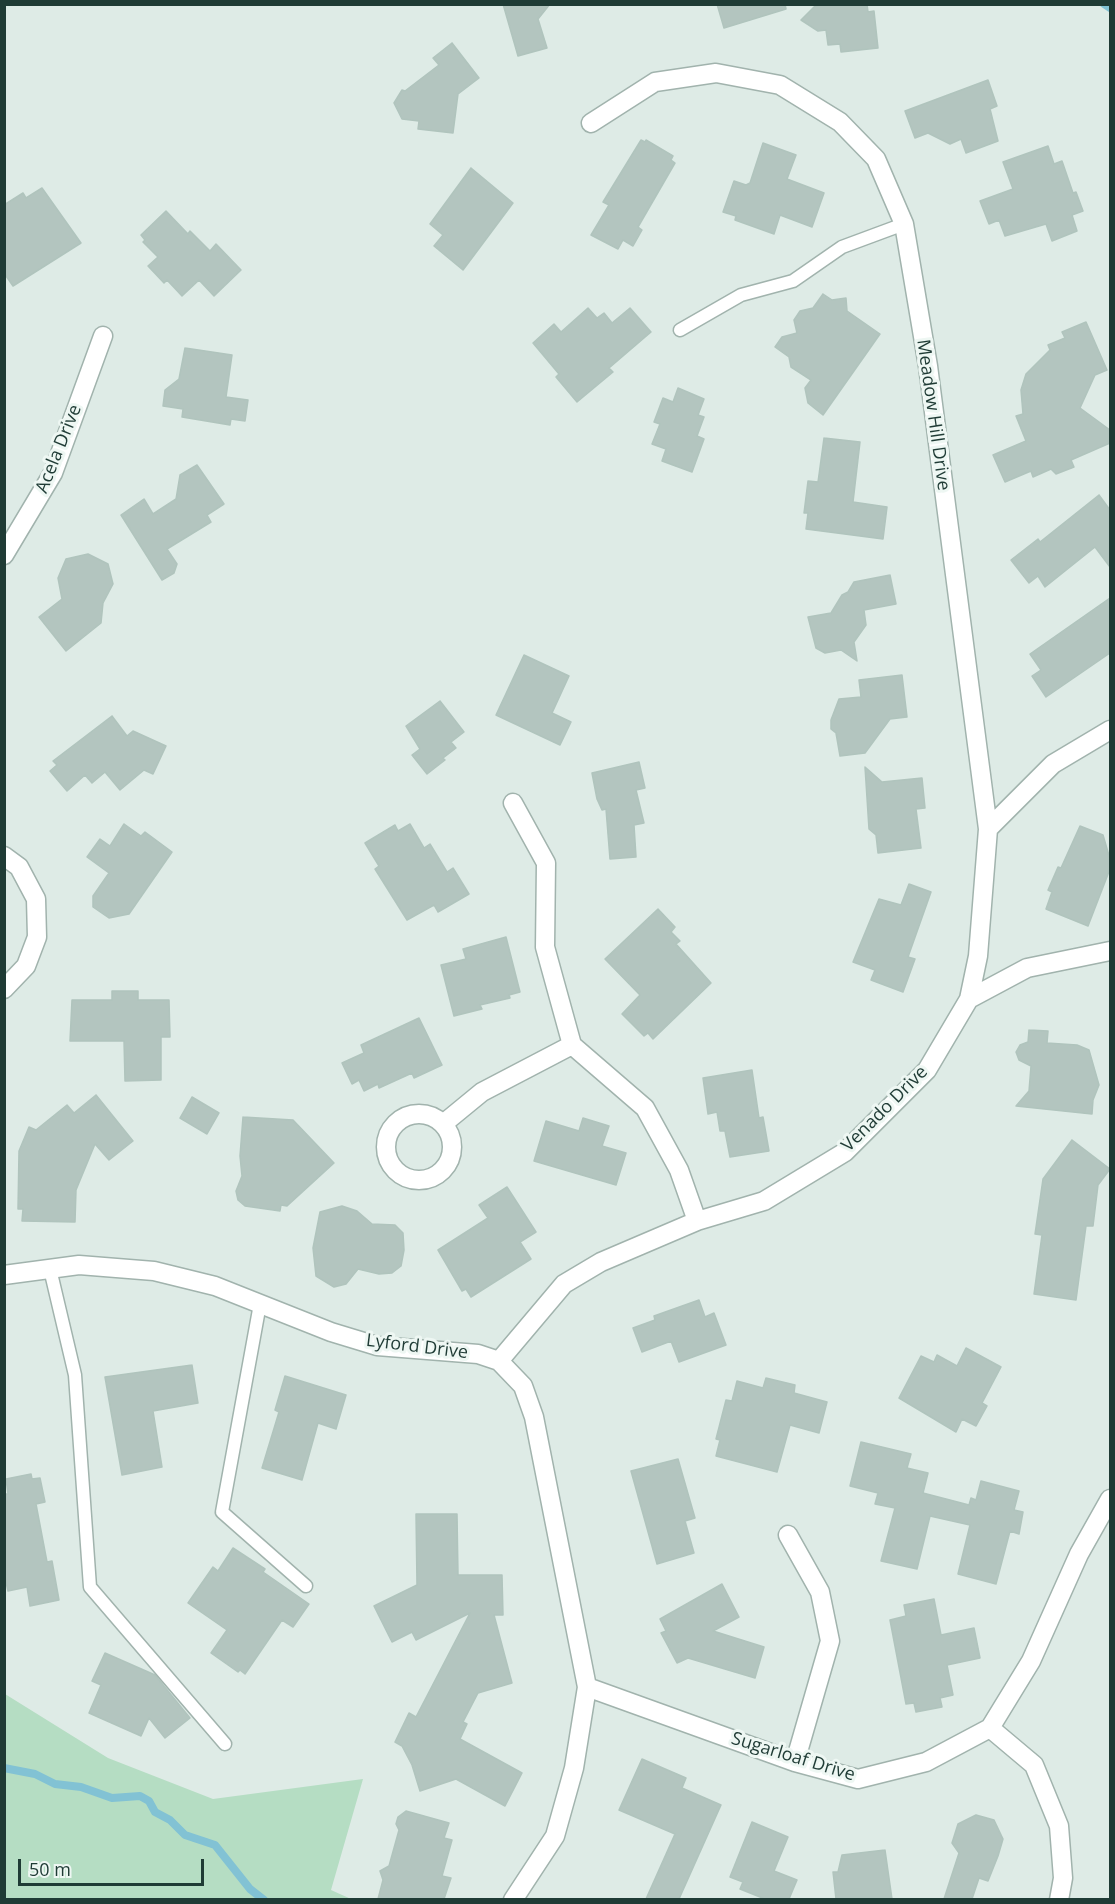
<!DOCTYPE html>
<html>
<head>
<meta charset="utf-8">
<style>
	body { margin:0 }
	#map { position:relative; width:1115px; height:1904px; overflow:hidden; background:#deebe6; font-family:"Open Sans",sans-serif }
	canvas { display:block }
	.frame { position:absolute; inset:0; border:6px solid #1f3b35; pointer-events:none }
	.scale { position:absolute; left:18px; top:1859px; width:186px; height:27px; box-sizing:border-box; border:3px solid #1f3b35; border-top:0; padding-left:8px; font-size:18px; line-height:21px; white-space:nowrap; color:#1f3b35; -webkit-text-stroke:4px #eef7f3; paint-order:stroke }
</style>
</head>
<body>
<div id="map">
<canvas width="1115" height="1904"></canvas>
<div class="frame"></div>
<div class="scale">50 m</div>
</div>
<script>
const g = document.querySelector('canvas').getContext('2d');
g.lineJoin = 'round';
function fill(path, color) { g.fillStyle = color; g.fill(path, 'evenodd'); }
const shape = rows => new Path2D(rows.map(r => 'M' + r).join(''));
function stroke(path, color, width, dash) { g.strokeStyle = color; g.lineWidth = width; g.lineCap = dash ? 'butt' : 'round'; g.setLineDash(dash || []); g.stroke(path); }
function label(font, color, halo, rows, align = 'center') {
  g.font = font + ' "Open Sans",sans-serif'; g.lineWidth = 6; g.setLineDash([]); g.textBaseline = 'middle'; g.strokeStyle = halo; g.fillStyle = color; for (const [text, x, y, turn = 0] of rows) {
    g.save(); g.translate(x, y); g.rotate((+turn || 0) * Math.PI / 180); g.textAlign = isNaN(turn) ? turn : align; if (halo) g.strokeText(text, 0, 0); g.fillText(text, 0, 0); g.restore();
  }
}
fill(shape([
	[5,1694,108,1758,213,1799,363,1779,331,1890,351,1899,5,1899]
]), '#b5ddc3');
stroke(shape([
	[1104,4,1110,8],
	[4,1768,35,1774,55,1784,81,1787,112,1798,140,1796,149,1801,155,1812,170,1820,185,1835,215,1845,250,1889,264,1900]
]), '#82c2d4', 8);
const building = shape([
	[503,4,550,4,538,19,547,48,518,56,503,4],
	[717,4,785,4,786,9,724,28,717,4],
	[827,4,867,4,868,12,874,11,878,48,841,52,840,44,828,45,826,30,818,31,801,20,815,6,827,4],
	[452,43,479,78,458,94,453,133,418,129,419,121,402,119,394,103,402,90,405,91,439,65,433,58,452,43],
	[988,80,997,106,990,109,998,141,966,153,961,139,950,144,928,133,915,138,905,111,988,80],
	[641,140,645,142,646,140,673,156,671,160,675,163,638,227,642,230,633,246,623,240,618,249,591,235,609,205,603,202,641,140],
	[763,143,796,155,787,179,824,193,812,227,780,215,774,234,735,220,736,216,723,212,734,181,746,185,750,183,763,143],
	[1048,146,1054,164,1062,161,1073,193,1076,192,1083,211,1072,215,1077,231,1052,241,1046,224,1005,236,999,220,989,224,980,201,1013,189,1003,162,1048,146],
	[471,168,513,203,463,270,434,246,443,235,430,224,471,168],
	[42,188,81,243,13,286,4,273,4,205,23,193,26,198,42,188],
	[166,211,188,234,190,231,210,251,216,244,241,270,214,296,199,280,182,296,167,280,164,283,148,266,158,257,143,242,145,240,141,235,166,211],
	[823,294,832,300,846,298,847,311,880,334,823,415,808,403,805,388,811,380,791,367,789,357,775,347,782,337,797,333,794,320,800,311,813,308,823,294],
	[588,308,597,318,604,313,612,323,630,308,651,332,609,368,613,372,577,402,556,377,559,374,533,343,554,324,561,332,588,308],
	[1086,322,1107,370,1095,375,1080,408,1110,430,1110,443,1071,460,1074,467,1056,474,1051,469,1033,477,1031,471,1005,482,993,455,1026,441,1016,416,1023,414,1021,390,1026,374,1050,350,1048,345,1065,338,1062,332,1086,322],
	[185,348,232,355,226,397,248,400,245,421,231,419,230,425,182,417,183,409,163,406,165,390,179,379,185,348],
	[678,388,704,399,698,415,704,417,697,436,704,439,692,472,662,461,666,449,652,444,660,424,654,422,663,398,673,402,678,388],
	[824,438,860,442,853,502,887,507,883,539,806,529,808,513,804,513,808,481,818,482,824,438],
	[197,465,224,504,207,515,211,522,167,549,177,564,174,573,162,580,121,515,144,499,153,514,176,499,180,475,197,465],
	[1099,495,1110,510,1110,567,1095,547,1045,587,1038,576,1029,583,1011,560,1038,539,1040,542,1099,495],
	[88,554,108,564,113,584,103,603,101,623,66,651,39,617,62,599,58,578,66,559,88,554],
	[890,575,896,604,864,610,866,625,854,642,857,661,841,650,825,653,816,648,808,617,831,613,842,595,848,592,854,582,890,575],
	[1110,598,1110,653,1046,697,1032,676,1041,670,1030,654,1110,598],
	[524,655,569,676,552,713,571,722,560,745,496,715,524,655],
	[902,675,907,717,890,719,865,753,840,756,836,733,831,729,831,720,839,699,861,697,859,680,902,675],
	[440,701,464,732,451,742,456,748,443,758,445,760,427,774,412,755,420,749,406,726,440,701],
	[112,716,127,736,133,731,166,746,153,774,144,770,120,790,105,772,92,783,85,775,67,791,50,771,57,765,53,761,112,716],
	[639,762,645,788,636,790,644,823,634,825,636,857,610,859,606,809,602,810,597,799,592,773,639,762],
	[865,767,882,782,922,778,925,808,916,809,921,848,878,853,876,835,869,829,865,767],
	[124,824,141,836,145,832,172,852,129,914,109,918,93,907,93,896,109,873,87,857,100,839,110,846,124,824],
	[410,824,424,848,430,844,447,872,453,868,469,894,438,912,434,905,407,920,375,869,379,866,365,843,395,825,398,831,410,824],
	[1080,826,1103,835,1110,859,1110,869,1088,926,1046,909,1052,892,1048,890,1058,867,1061,868,1080,826],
	[909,884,931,892,908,957,915,959,903,992,871,980,875,970,853,962,879,899,901,905,909,884],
	[658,909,675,927,671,932,680,941,676,944,711,983,653,1039,648,1033,644,1036,622,1014,640,995,605,959,658,909],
	[506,937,520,992,509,995,510,998,480,1005,482,1009,454,1016,441,965,466,959,463,949,506,937],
	[112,991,138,991,138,1000,169,1000,170,1037,161,1037,161,1080,125,1081,124,1041,70,1041,72,1000,112,1000,112,991],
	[419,1018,442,1065,414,1078,412,1073,379,1088,378,1084,364,1091,359,1080,352,1084,342,1063,364,1053,361,1045,419,1018],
	[1029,1030,1048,1031,1047,1043,1077,1045,1089,1050,1099,1085,1093,1100,1092,1114,1016,1106,1029,1091,1031,1066,1019,1060,1016,1052,1020,1045,1028,1042,1029,1030],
	[752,1070,759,1118,763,1117,769,1151,730,1157,725,1131,720,1131,717,1112,708,1114,703,1078,752,1070],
	[96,1095,133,1141,109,1160,95,1144,76,1190,75,1222,22,1221,23,1209,18,1209,19,1151,29,1127,36,1130,67,1105,74,1113,96,1095],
	[192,1097,219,1113,207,1134,180,1118,192,1097],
	[243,1117,293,1120,334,1163,287,1206,281,1205,280,1211,245,1206,238,1200,236,1191,242,1176,240,1156,243,1117],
	[583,1118,609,1126,602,1146,626,1153,616,1185,534,1161,546,1121,579,1131,583,1118],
	[1072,1140,1110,1169,1098,1185,1093,1226,1086,1226,1076,1300,1034,1294,1042,1235,1035,1234,1043,1179,1072,1140],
	[507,1187,536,1232,520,1242,531,1259,471,1297,466,1289,462,1291,438,1250,488,1218,479,1205,507,1187],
	[342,1206,357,1211,372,1224,395,1225,403,1233,404,1250,401,1266,392,1273,379,1274,358,1269,346,1284,334,1287,316,1276,313,1248,320,1212,342,1206],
	[699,1300,705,1317,714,1313,726,1345,679,1362,671,1341,642,1352,633,1328,655,1320,654,1316,699,1300],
	[966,1348,1001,1367,982,1403,987,1406,976,1426,962,1419,956,1432,899,1398,921,1356,934,1362,937,1355,957,1366,966,1348],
	[192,1365,198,1403,153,1411,162,1467,122,1475,105,1377,192,1365],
	[285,1376,346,1395,336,1429,318,1423,302,1480,262,1468,279,1412,275,1410,285,1376],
	[766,1378,795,1385,794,1393,827,1402,819,1433,790,1425,777,1472,716,1456,720,1440,716,1439,726,1400,732,1401,737,1381,763,1388,766,1378],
	[861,1442,911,1454,907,1468,928,1473,923,1493,969,1505,971,1498,976,1500,981,1481,1019,1491,1014,1510,1023,1512,1019,1534,1010,1531,996,1584,958,1574,970,1525,930,1516,917,1569,881,1561,895,1508,875,1504,878,1493,850,1486,861,1442],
	[678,1459,695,1518,685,1521,694,1553,657,1564,631,1471,678,1459],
	[31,1474,32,1479,40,1478,45,1502,36,1504,47,1562,52,1561,59,1600,30,1606,27,1587,8,1591,4,1574,4,1494,8,1494,6,1479,31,1474],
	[416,1514,457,1514,458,1575,502,1575,503,1615,494,1615,512,1683,478,1693,463,1722,467,1724,460,1739,522,1773,505,1806,456,1779,420,1791,412,1765,402,1746,395,1742,409,1713,416,1717,470,1613,416,1640,412,1632,392,1642,374,1606,417,1585,416,1514],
	[233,1548,265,1569,263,1572,309,1604,293,1627,282,1620,245,1674,240,1670,238,1672,211,1653,227,1630,188,1603,213,1567,218,1571,233,1548],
	[722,1584,739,1617,713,1631,764,1647,755,1678,688,1658,677,1663,661,1633,666,1631,660,1619,722,1584],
	[934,1599,941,1635,974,1628,980,1658,947,1665,953,1695,940,1698,942,1707,916,1712,914,1703,906,1704,890,1620,906,1616,904,1605,934,1599],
	[105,1653,155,1675,190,1718,165,1738,149,1718,141,1736,89,1713,101,1685,92,1681,105,1653],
	[642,1759,686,1778,682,1788,721,1805,679,1899,646,1899,675,1834,619,1810,642,1759],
	[406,1811,449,1823,444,1838,452,1840,442,1876,451,1878,444,1899,378,1899,383,1880,380,1871,389,1866,399,1830,396,1824,398,1817,406,1811],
	[976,1815,994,1820,1003,1839,998,1856,988,1881,979,1878,972,1899,944,1899,959,1853,952,1843,958,1824,976,1815],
	[752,1822,788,1837,774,1871,797,1880,789,1899,765,1899,740,1889,743,1882,730,1877,752,1822],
	[885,1850,892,1899,836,1899,833,1872,838,1872,842,1855,885,1850]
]);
fill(building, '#b3c5bf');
stroke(building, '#b0c4bd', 1.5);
const lane = shape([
	[680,330,741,295,793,281,842,247,904,224],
	[50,1269,75,1375,90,1587,225,1744],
	[260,1304,222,1512,306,1586]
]);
const street = shape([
	[591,123,655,82,716,73,780,85,840,122,876,159,904,224,928,366,988,829,978,956,969,999],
	[4,555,53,473,103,336],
	[513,803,546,863,545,947,572,1045,645,1108,679,1170,697,1221],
	[988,829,1053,764,1110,730],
	[4,856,19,867,36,899,37,937,26,966,4,989],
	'386 1147a33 33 0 1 1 66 0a33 33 0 1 1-66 0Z',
	[443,1124,482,1092,572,1045],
	[4,1275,79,1265,154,1271,215,1286,331,1332,377,1346,478,1354,499,1361,523,1386,534,1417,587,1687,574,1768,555,1836,513,1900],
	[499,1361,564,1284,601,1262,697,1221,764,1201,845,1152,927,1070,969,999,1027,968,1110,951],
	[788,1535,820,1592,830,1641,795,1762],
	[587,1687,795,1762,858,1779,926,1762,990,1728,1031,1661,1079,1554,1110,1499],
	[990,1728,1034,1765,1059,1826,1063,1878,1059,1900]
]);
stroke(lane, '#a1b3ad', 15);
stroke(street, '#a1b3ad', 21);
stroke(lane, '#fff', 12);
stroke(street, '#fff', 18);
label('18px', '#1f3b35', '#eef7f3', [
	["Meadow Hill Drive",933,415,82],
	["Acela Drive",59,449,-68],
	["Venado Drive",885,1109,-45],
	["Lyford Drive",417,1347,7],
	["Sugarloaf Drive",793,1757,17]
]);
</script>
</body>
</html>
